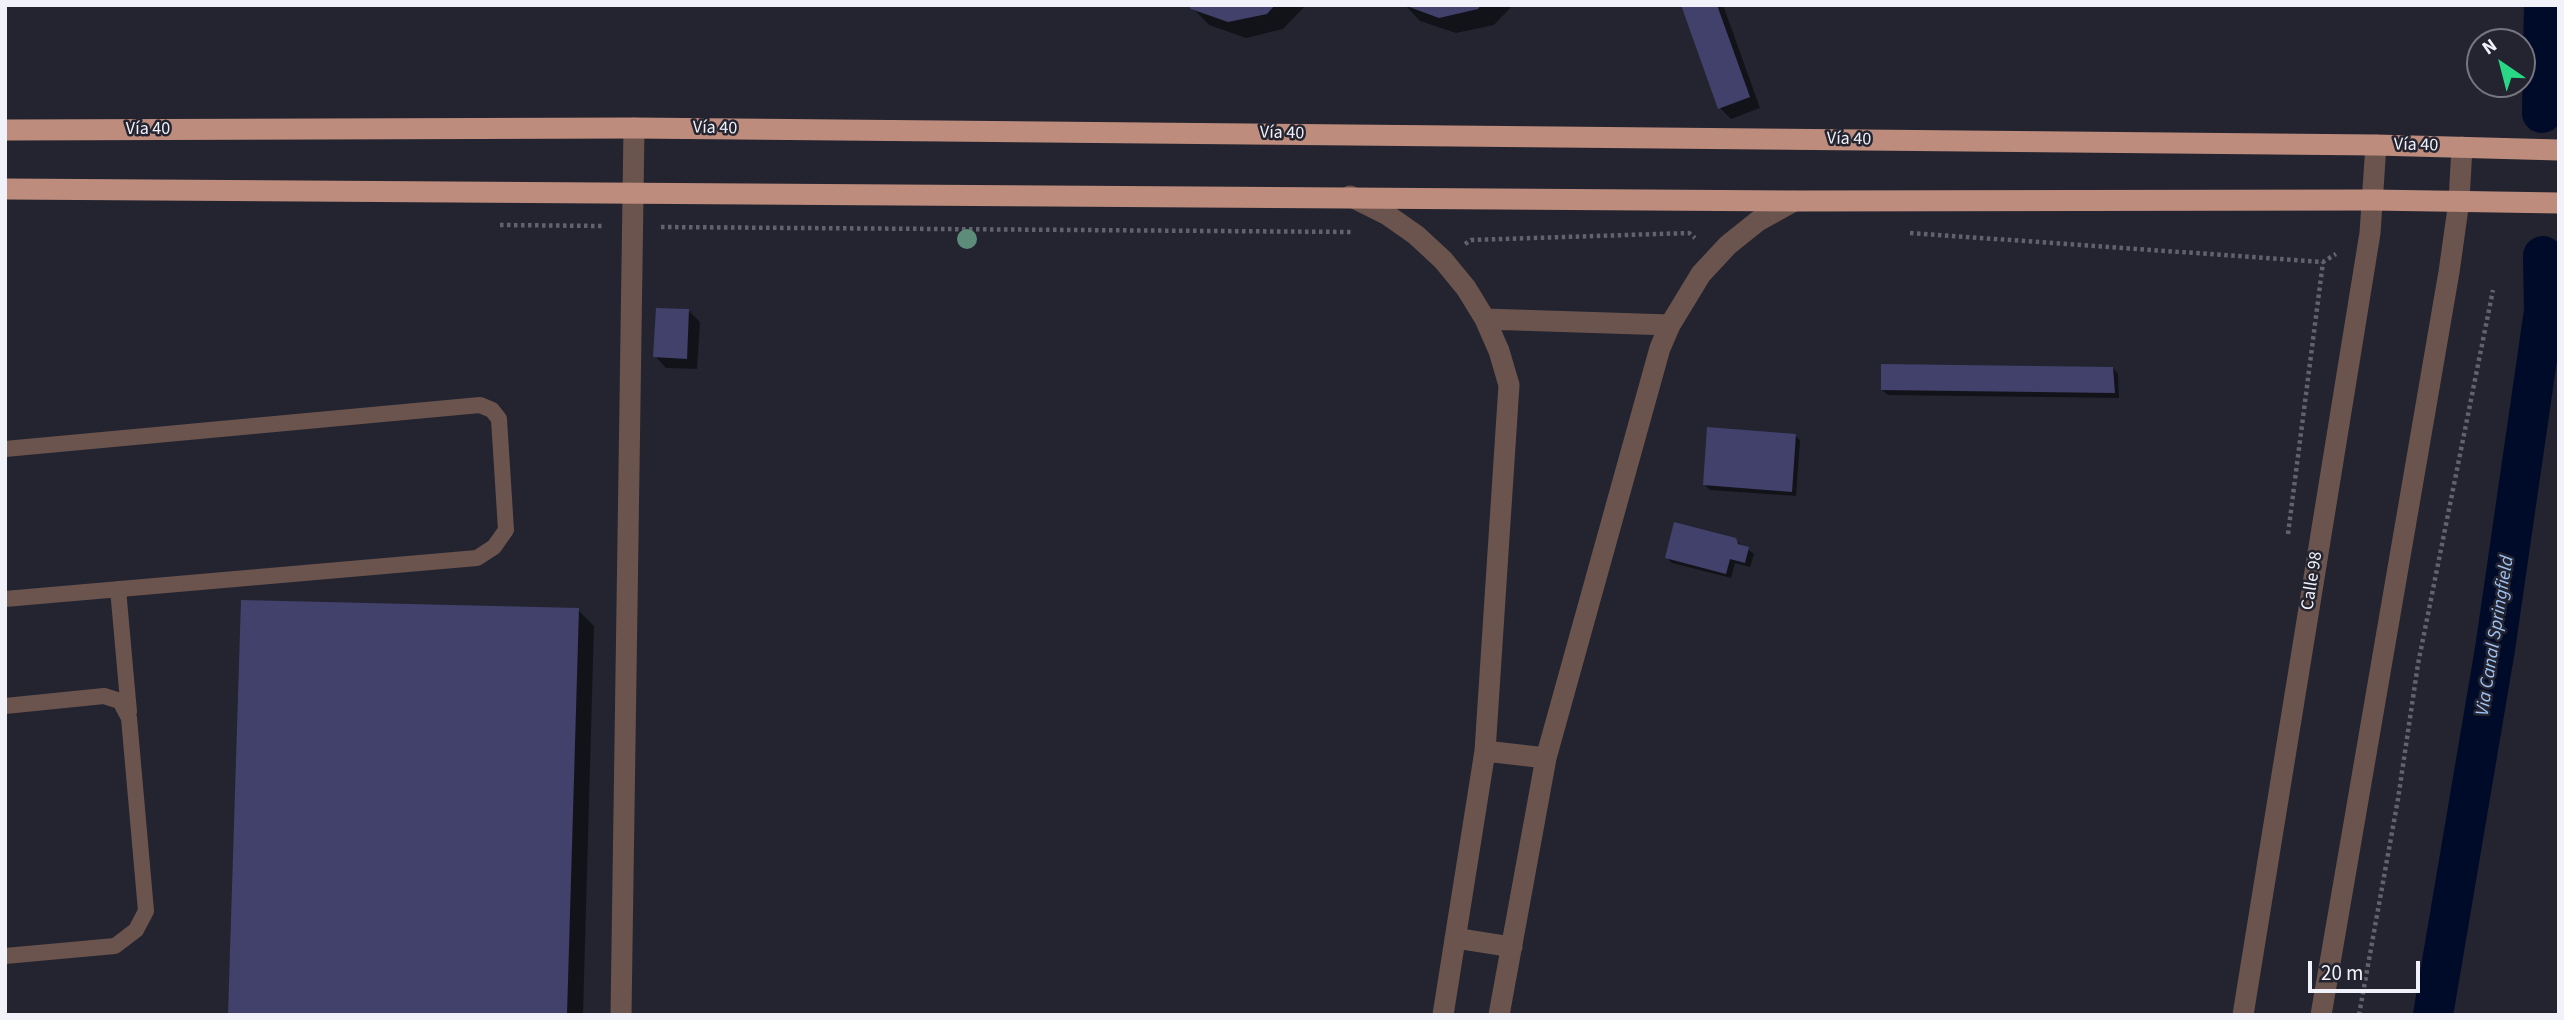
<!DOCTYPE html>
<html>
<head>
<meta charset="utf-8">
<style>
	body { margin:0 }
	#map { position:relative; width:2564px; height:1020px; overflow:hidden; background:#232430; font-family:"Source Sans 3",sans-serif }
	canvas { display:block }
	.frame { position:absolute; inset:0; border:7px solid #f0f1f9; pointer-events:none }
	.north { position:absolute; left:2466px; top:28px; width:70px; height:70px; box-sizing:border-box; background:#232430; border:2px solid #757680; border-radius:50%; rotate:325deg; font-size:19px; font-weight:700; line-height:28px; text-align:center; color:#f0f1f9 }
	.north::after { content:''; display:block; margin:auto; width:24px; height:32px; background:#28d885; clip-path:polygon(50% 0,100% 100%,50% 72%,0 100%) }
	.scale { position:absolute; left:2308px; top:961px; width:112px; height:32px; box-sizing:border-box; border:4px solid #f0f1f9; border-top:0; padding-left:9px; font-size:21px; line-height:24px; white-space:nowrap; color:#f0f1f9; -webkit-text-stroke:5px #232430; paint-order:stroke }
</style>
</head>
<body>
<div id="map">
<canvas width="2564" height="1020"></canvas>
<div class="frame"></div>
<div class="north">N</div>
<div class="scale">20 m</div>
</div>
<script>
const g = document.querySelector('canvas').getContext('2d');
g.lineJoin = 'round';
function fill(path, color) { g.fillStyle = color; g.fill(path, 'evenodd'); }
const shape = rows => new Path2D(rows.map(r => 'M' + r).join(''));
function stroke(path, color, width, dash) { g.strokeStyle = color; g.lineWidth = width; g.lineCap = dash ? 'butt' : 'round'; g.setLineDash(dash || []); g.stroke(path); }
function label(font, color, halo, rows, align = 'center') {
  g.font = font + ' "Source Sans 3",sans-serif'; g.lineWidth = 5; g.setLineDash([]); g.textBaseline = 'middle'; g.strokeStyle = halo; g.fillStyle = color; for (const [text, x, y, turn = 0] of rows) {
    g.save(); g.translate(x, y); g.rotate((+turn || 0) * Math.PI / 180); g.textAlign = isNaN(turn) ? turn : align; if (halo) g.strokeText(text, 0, 0); g.fillText(text, 0, 0); g.restore();
  }
}
fill(shape([
	[1190,5,1306,5,1283,29,1246,38,1209,25],
	[1405,5,1513,5,1494,25,1456,33,1420,21],
	[1683,5,1723,5,1760,108,1731,119,1720,108],
	[689,311,700,322,697,369,666,368,655,356],
	[2113,368,2118,374,2119,398,1888,395,1882,390],
	[1795,435,1800,441,1796,496,1710,490,1705,485],
	[1735,540,1754,554,1750,567,1735,563,1731,578,1672,563,1667,558],
	[578,610,594,626,583,1015,230,1015]
]), '#0007');
stroke(shape([
	[2542,113,2544,5],
	[2433,1015,2495,649,2544,311,2543,256]
]), '#000a29', 40);
fill(shape([
	[1188,5,1275,5,1267,14,1228,22,1191,9],
	[1404,5,1481,5,1478,9,1439,18],
	[1681,5,1717,5,1750,97,1718,109],
	[656,308,689,309,687,359,653,357],
	[1881,364,2113,367,2115,393,1881,390],
	[1707,427,1796,434,1792,492,1703,485],
	[1674,522,1736,538,1738,544,1749,547,1745,563,1730,559,1726,574,1665,558],
	[241,600,579,608,567,1015,228,1015]
]), '#41416b');
stroke(shape([
	[500,225,603,226],
	[661,227,1352,232],
	[1910,233,2323,262,2336,254],
	[1465,244,1471,240,1689,233,1695,238],
	[2288,534,2323,262],
	[2359,1015,2398,799,2418,664,2493,290]
]), '#61626d', 4.5, [3.5, 3.5]);
stroke(shape([
	[5,449,480,405,492,410,499,419,506,530,494,547,477,558,5,599],
	[118,589,129,712],
	[5,706,104,696,120,701,129,718,146,911,136,930,115,946,5,956]
]), '#6b544d', 16);
stroke(shape([
	[1350,196,1386,214,1416,235,1443,260,1466,288,1485,319,1499,351,1509,385,1485,751,1443,1015],
	[1485,319,1670,325],
	[1485,751,1546,758],
	[1455,938,1512,947],
	[621,1015,634,128],
	[1499,1015,1546,758,1660,348,1670,325,1701,274,1728,245,1758,221,1794,201]
]), '#6b544d', 21);
stroke(shape([
	[2243,1015,2370,233,2376,145],
	[2321,1015,2449,272,2459,201,2462,147]
]), '#6b544d', 21);
stroke(shape([
	[5,130,634,128,2376,145,2559,150],
	[5,189,1794,201,2372,200,2559,203]
]), '#be8c7c', 21);
g.fillStyle = '#5e8c7a';
for (const [x, y] of [
	[967,239]
]) { g.beginPath(); g.arc(x, y, 10, 0, 2 * Math.PI); g.fill(); }
label('18px', '#f0f1f9', '#232430', [
	["Vía 40",715,129,1],
	["Vía 40",148,130],
	["Vía 40",1282,134,1],
	["Vía 40",1849,140,1],
	["Vía 40",2416,146,1],
	["Calle 98",2313,581,-81]
]);
label('italic 19px', '#9ec2f3', '#232430', [
	["Via Canal Springfield",2496,636,-81]
]);
</script>
</body>
</html>
